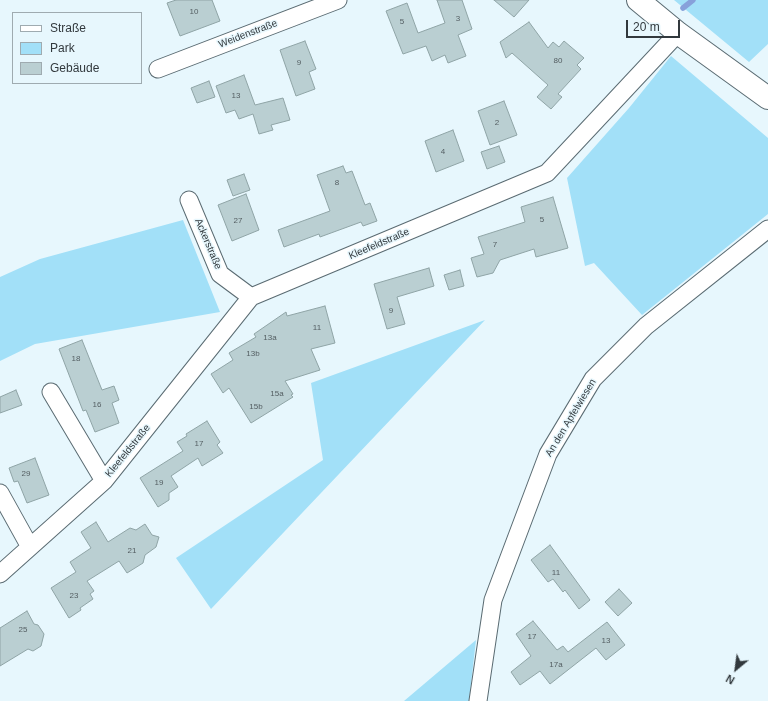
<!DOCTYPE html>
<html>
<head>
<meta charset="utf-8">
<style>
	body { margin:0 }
	#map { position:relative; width:768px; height:701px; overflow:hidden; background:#e7f7fd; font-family:Arial,sans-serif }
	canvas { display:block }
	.legend { position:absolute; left:12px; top:12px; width:130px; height:72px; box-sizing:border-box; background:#e7f7fd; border:1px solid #9fabb0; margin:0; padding:5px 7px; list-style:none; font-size:12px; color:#32393d }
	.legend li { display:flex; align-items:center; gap:8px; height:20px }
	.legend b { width:20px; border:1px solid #9fabb0 }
	.north { position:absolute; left:716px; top:649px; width:40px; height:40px; -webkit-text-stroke:3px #e7f7fd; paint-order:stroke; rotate:209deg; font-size:11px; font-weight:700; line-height:16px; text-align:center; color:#32393d }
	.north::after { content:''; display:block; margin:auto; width:14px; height:18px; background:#32393d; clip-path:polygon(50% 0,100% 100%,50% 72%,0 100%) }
	.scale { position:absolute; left:626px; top:20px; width:54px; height:18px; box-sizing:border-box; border:2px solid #32393d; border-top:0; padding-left:5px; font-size:12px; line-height:14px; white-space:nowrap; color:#32393d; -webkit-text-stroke:3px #e7f7fd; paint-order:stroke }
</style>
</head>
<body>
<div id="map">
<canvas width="768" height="701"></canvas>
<ul class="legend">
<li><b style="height:5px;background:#fff"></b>Straße</li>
<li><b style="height:11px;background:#a2e0f8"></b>Park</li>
<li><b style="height:11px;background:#bacfd2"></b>Gebäude</li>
</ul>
<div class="north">N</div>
<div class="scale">20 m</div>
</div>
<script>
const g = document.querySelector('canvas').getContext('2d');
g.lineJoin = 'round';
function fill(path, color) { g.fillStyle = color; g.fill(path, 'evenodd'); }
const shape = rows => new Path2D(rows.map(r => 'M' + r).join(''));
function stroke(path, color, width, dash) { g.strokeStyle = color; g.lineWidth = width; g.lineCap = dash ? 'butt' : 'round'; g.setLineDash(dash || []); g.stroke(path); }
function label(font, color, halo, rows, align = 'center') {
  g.font = font + ' Arial,sans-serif'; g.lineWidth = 3; g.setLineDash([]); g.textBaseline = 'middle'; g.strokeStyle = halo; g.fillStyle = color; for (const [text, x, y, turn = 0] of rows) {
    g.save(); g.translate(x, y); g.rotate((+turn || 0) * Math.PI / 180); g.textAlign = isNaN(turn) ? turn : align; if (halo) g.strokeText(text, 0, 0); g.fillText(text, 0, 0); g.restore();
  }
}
fill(shape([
	[674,0,768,0,768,44,749,62],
	[671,56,768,138,768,214,642,315,594,263,585,266,567,178,629,108],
	[183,220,220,312,35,344,0,361,0,277,40,259],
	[485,320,211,609,176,558,323,460,311,383],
	[476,640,469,701,404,701]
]), '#a2e0f8');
stroke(shape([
	[683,8,693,0]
]), '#87a1da', 5.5);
const building = shape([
	[176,0,212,0,220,21,180,36,167,3,176,0],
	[437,0,462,0,472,29,458,35,466,56,448,63,445,55,432,61,426,46,403,54,386,11,407,3,418,33,445,23,437,0],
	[494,0,529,0,514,17,494,0],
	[529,22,548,48,553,42,559,47,564,41,584,58,577,65,581,69,558,94,562,97,551,109,537,97,548,85,512,53,506,58,500,42,529,22],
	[305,41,316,69,309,72,315,89,296,96,280,50,305,41],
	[244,75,255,105,283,98,290,120,271,125,273,130,259,134,253,114,239,119,235,110,226,113,216,86,244,75],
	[209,81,215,97,197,103,191,88,209,81],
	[504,101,517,135,490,145,478,111,504,101],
	[453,130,464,161,436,172,425,141,453,130],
	[499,146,505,162,487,169,481,152,499,146],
	[343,166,346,173,352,171,365,205,370,203,377,221,363,226,361,222,320,237,319,234,284,247,278,230,330,211,317,175,343,166],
	[244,174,250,190,233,196,227,180,244,174],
	[246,194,259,230,232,241,218,205,246,194],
	[553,197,568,248,536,257,534,249,500,260,493,273,477,277,471,258,484,254,478,237,525,222,521,207,553,197],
	[429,268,434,286,397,297,405,324,387,329,374,284,429,268],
	[460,270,464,286,449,290,444,275,460,270],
	[325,306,335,343,311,349,320,370,285,381,293,394,291,395,293,397,251,423,229,388,223,393,211,374,233,360,229,353,256,337,254,334,286,312,287,316,325,306],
	[82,340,102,390,114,386,119,400,112,403,119,423,95,432,86,410,83,411,59,349,82,340],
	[16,390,22,405,0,413,0,397,16,390],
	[207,421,220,442,217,445,223,453,202,466,198,458,171,476,178,487,169,493,169,500,158,507,140,478,183,451,177,442,187,436,186,434,207,421],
	[35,458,49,495,27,503,18,481,14,482,9,468,35,458],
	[96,522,108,542,130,528,136,530,145,524,152,535,159,537,156,547,145,555,143,563,127,573,119,561,87,581,94,591,90,594,93,599,80,608,81,610,69,618,51,588,76,572,70,562,91,548,81,532,96,522],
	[550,545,590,600,579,609,565,590,563,592,553,579,548,582,531,560,550,545],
	[619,589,632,603,618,616,605,602,619,589],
	[27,611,34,624,38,625,44,634,41,646,33,651,28,649,0,666,0,628,27,611],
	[533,621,557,650,563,646,568,652,607,622,625,645,606,660,596,648,550,684,540,671,520,685,511,672,531,656,516,634,533,621]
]);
fill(building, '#bacfd2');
stroke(building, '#8fa4a6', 1);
const minor = shape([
	[158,69,338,0],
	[189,200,220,274,251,297],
	[51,392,104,481],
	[0,493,30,547],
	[0,574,104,481,251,297,547,173,678,33],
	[478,701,493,600,548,454,593,379,646,326,768,229]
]);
const tertiary = shape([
	[638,0,678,33,768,98]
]);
stroke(minor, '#5a6b72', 19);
stroke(tertiary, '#5a6b72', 24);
stroke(minor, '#fff', 17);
stroke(tertiary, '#fff', 22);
label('8px', '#545e62', null, [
	["10",194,12],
	["3",458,19],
	["5",402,22],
	["80",558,61],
	["9",299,63],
	["13",236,96],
	["2",497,123],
	["4",443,152],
	["8",337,183],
	["5",542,220],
	["27",238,221],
	["7",495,245],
	["9",391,311],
	["11",317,328],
	["13a",270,338],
	["13b",253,354],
	["18",76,359],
	["15a",277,394],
	["16",97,405],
	["15b",256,407],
	["17",199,444],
	["29",26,474],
	["19",159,483],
	["21",132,551],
	["11",556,573],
	["23",74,596],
	["25",23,630],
	["17",532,637],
	["13",606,641],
	["17a",556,665]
]);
label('10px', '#32393d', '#e7f7fd', [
	["Weidenstraße",248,34,-21],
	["Ackerstraße",208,244,67],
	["Kleefeldstraße",379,244,-23],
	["An den Apfelwiesen",571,418,-59],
	["Kleefeldstraße",128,451,-51]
]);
</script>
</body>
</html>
